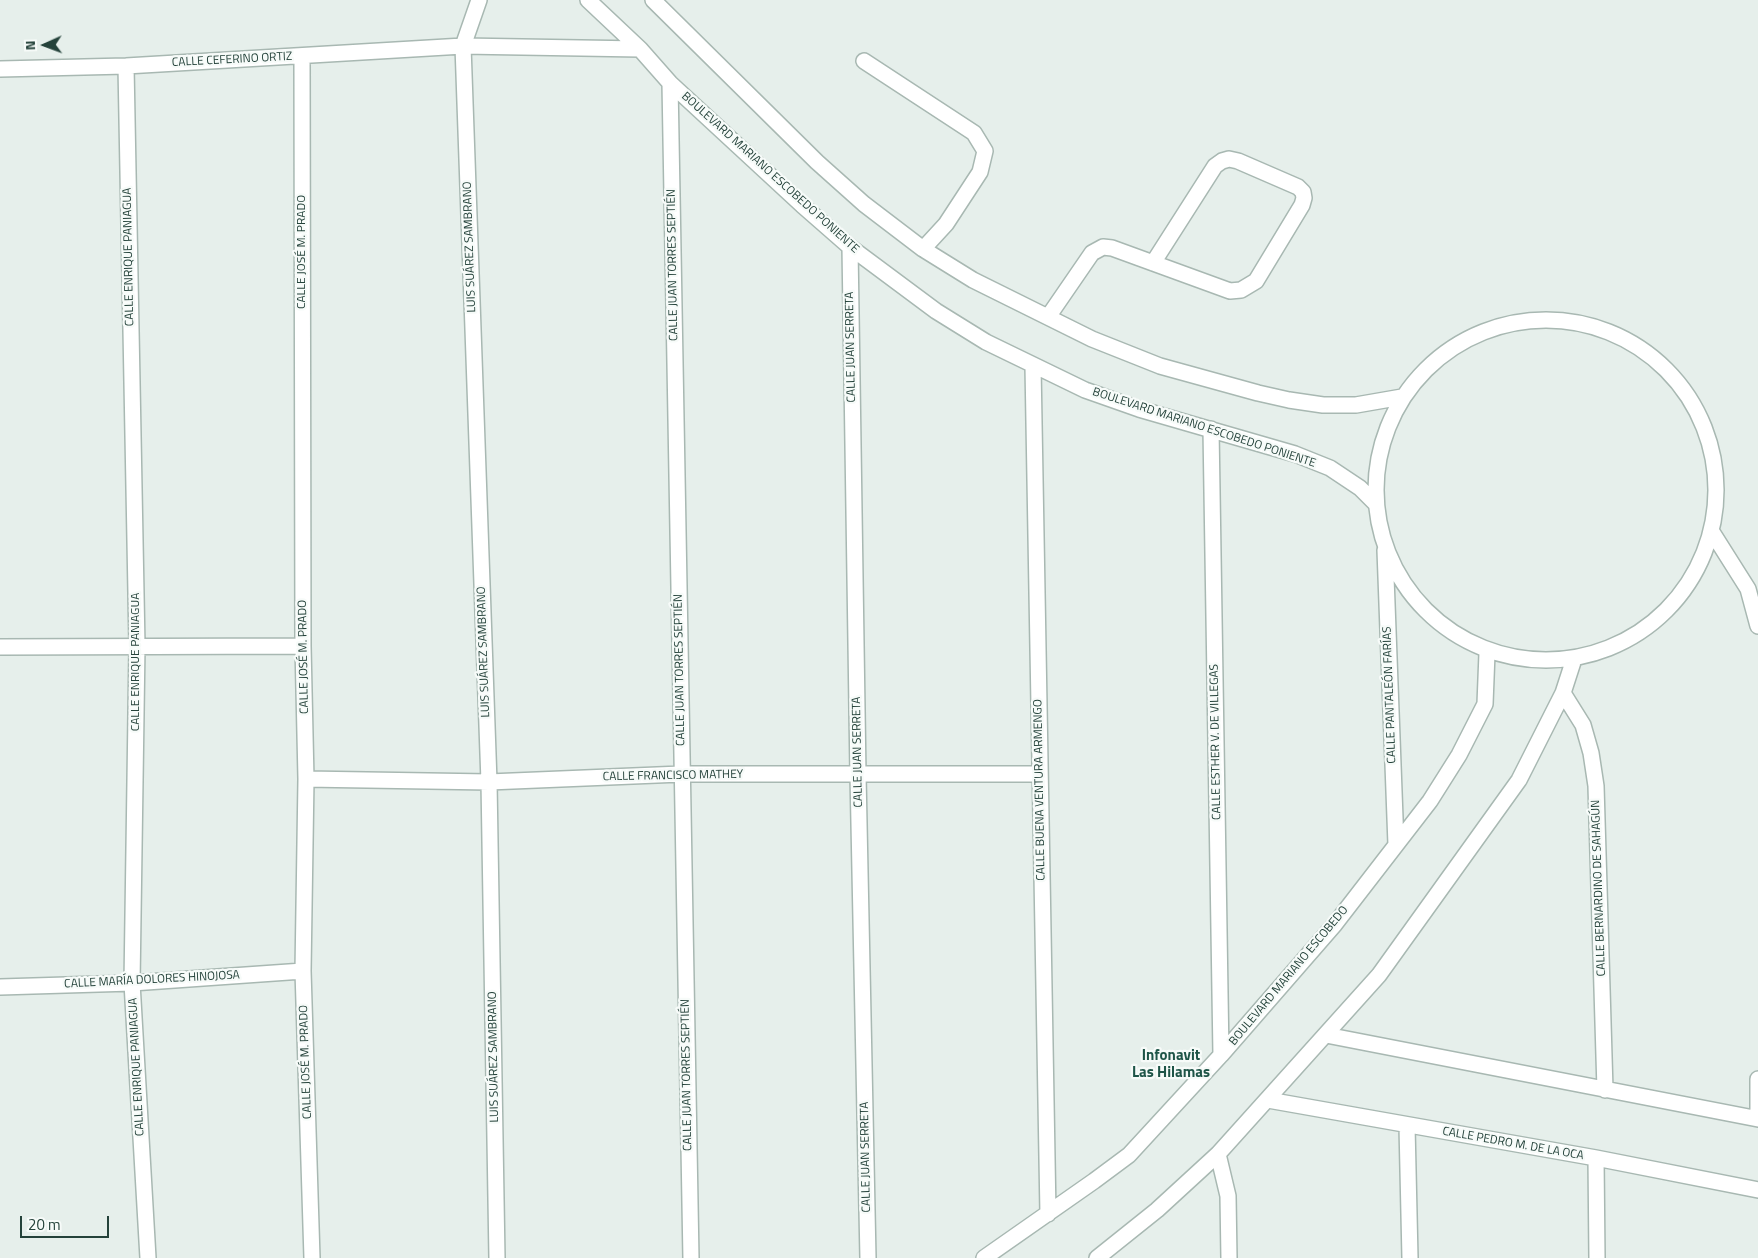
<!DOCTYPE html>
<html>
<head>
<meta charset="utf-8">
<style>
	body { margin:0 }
	#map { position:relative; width:1758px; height:1258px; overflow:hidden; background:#e6efeb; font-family:"Titillium Web",sans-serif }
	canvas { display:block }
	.north { position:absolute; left:20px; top:20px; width:50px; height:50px; -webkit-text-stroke:4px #f7fbf9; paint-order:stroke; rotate:268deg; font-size:14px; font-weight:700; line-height:20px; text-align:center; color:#24423a }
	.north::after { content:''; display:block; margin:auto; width:18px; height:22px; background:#24423a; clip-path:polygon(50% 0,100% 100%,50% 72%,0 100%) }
	.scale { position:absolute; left:20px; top:1216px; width:89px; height:22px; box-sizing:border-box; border:2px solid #24423a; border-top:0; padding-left:6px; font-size:15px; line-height:18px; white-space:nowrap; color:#24423a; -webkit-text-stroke:4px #f7fbf9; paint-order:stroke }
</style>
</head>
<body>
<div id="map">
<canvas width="1758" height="1258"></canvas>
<div class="north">N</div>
<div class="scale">20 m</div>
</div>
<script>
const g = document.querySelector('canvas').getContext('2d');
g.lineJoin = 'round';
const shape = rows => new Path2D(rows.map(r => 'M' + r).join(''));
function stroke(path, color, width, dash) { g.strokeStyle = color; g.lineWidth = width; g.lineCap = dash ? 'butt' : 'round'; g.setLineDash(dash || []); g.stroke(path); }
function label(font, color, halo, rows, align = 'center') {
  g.font = font + ' "Titillium Web",sans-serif'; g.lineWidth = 4.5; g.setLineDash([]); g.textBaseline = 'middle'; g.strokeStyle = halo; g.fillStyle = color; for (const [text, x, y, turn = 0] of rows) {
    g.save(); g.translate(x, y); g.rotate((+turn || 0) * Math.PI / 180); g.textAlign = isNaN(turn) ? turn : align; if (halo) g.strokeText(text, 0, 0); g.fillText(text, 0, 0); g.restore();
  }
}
const minor = shape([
	[479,0,463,46,489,782,497,1258],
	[588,0,640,49,670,83,802,205,850,247,936,311,986,342,1085,390,1139,409,1295,454,1330,468,1360,488,1376,504],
	[653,0,817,162,864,204,923,249,973,280,1092,339,1160,366,1258,393,1289,400,1323,405,1356,405,1402,397],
	[302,57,303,646,306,779,303,971,312,1258],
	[864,61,974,133,985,151,980,172,946,224,923,249],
	[126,66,137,646,132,983,148,1258],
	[0,69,126,66,463,46,640,49],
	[670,83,691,1258],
	[850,247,858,775,868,1258],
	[1048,317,1092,253,1103,247,1112,248,1230,291,1241,290,1256,281,1302,205,1304,198,1303,192,1298,187,1238,161,1229,159,1222,161,1215,166,1153,263],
	'1376 490a170 170 0 1 1 340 0a170 170 0 1 1-340 0Z',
	[1033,366,1048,1214],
	[1211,429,1221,1055],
	[1712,532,1748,589,1758,626],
	[1385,550,1396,845],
	[0,647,303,646],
	[1563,693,1583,725,1591,753,1596,786,1605,1090],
	[306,779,489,782,681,774,1040,774],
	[0,987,132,983,303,971],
	[1326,1035,1758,1119],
	[1268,1100,1596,1158,1758,1190],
	[1758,1119,1758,1079],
	[1407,1126,1410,1258],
	[1218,1154,1228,1196,1229,1258],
	[1596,1158,1597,1258],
	[984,1258,1094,1181,1129,1155,1221,1055,1335,924,1430,801,1459,755,1485,704,1487,653],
	[1097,1258,1157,1210,1218,1154,1379,975,1519,780,1563,693,1574,659]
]);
stroke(minor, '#a8b8b2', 18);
stroke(minor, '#fff', 15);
label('12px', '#24423a', '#f7fbf9', [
	["CALLE CEFERINO ORTIZ",232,60,-3],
	["BOULEVARD MARIANO ESCOBEDO PONIENTE",770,173,42],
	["LUIS SUÁREZ SAMBRANO",470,247,-92],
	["CALLE JOSÉ M. PRADO",302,252,-90],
	["CALLE ENRIQUE PANIAGUA",129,257,-91],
	["CALLE JUAN TORRES SEPTIÉN",673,265,-91],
	["CALLE JUAN SERRETA",851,347,-91],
	["BOULEVARD MARIANO ESCOBEDO PONIENTE",1204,428,18],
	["LUIS SUÁREZ SAMBRANO",484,652,-92],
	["CALLE JOSÉ M. PRADO",304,657,-91],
	["CALLE ENRIQUE PANIAGUA",136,662,-90],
	["CALLE JUAN TORRES SEPTIÉN",680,670,-91],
	["CALLE PANTALEÓN FARÍAS",1390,695,-92],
	["CALLE ESTHER V. DE VILLEGAS",1216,742,-91],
	["CALLE JUAN SERRETA",858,752,-91],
	["CALLE FRANCISCO MATHEY",673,776,-1],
	["CALLE BUENA VENTURA ARMENGO",1040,790,-91],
	["CALLE BERNARDINO DE SAHAGÚN",1599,888,-92],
	["BOULEVARD MARIANO ESCOBEDO",1289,976,-50],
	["CALLE MARÍA DOLORES HINOJOSA",152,980,-3],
	["LUIS SUÁREZ SAMBRANO",494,1057,-91],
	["CALLE JOSÉ M. PRADO",306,1062,-92],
	["CALLE ENRIQUE PANIAGUA",137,1067,-93],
	["CALLE JUAN TORRES SEPTIÉN",687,1075,-91],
	["CALLE PEDRO M. DE LA OCA",1513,1144,10],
	["CALLE JUAN SERRETA",866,1157,-91]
]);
label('bold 15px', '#1f5548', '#f7fbf9', [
	["Infonavit",1171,1056],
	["Las Hilamas",1171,1073]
]);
</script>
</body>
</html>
